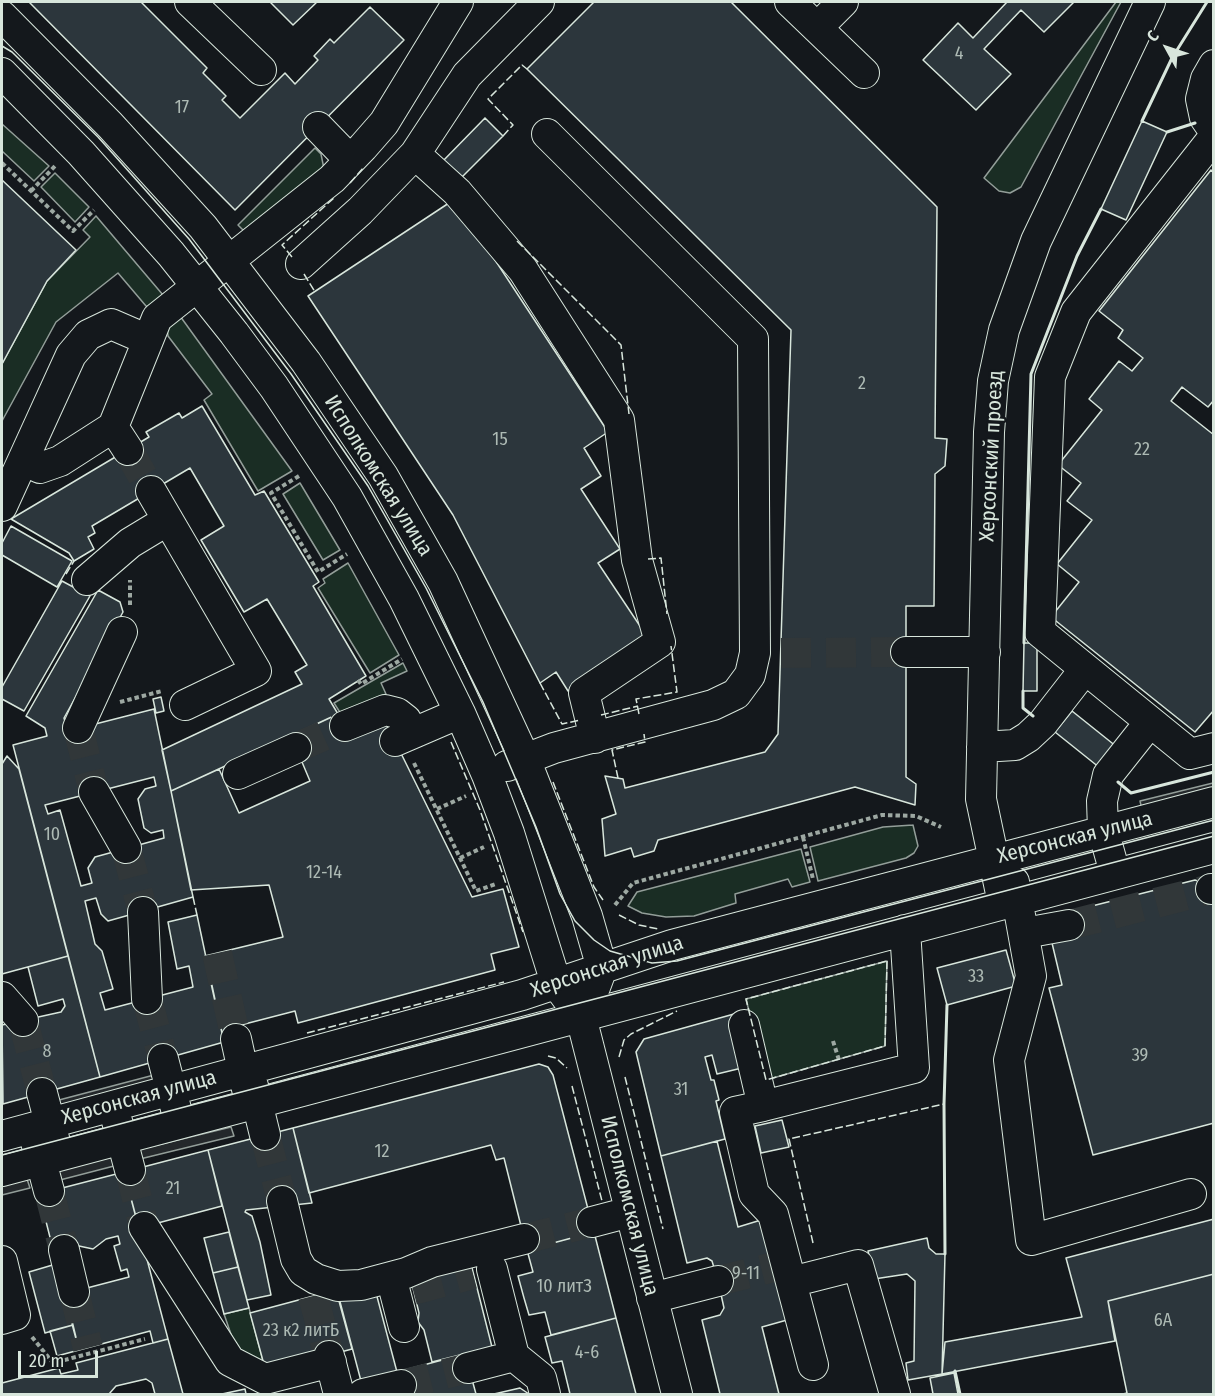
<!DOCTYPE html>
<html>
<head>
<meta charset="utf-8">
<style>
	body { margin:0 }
	#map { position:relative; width:1215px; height:1396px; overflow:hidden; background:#14181c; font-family:"Fira Sans Condensed",sans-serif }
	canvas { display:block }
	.frame { position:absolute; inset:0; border:3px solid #d8e6dc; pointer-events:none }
	.north { position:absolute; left:1137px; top:18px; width:60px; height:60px; -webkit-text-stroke:4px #14181c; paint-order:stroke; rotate:310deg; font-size:16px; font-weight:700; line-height:24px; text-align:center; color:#d8e6dc }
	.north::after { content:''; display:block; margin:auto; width:21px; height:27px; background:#d8e6dc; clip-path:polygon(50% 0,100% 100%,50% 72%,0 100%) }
	.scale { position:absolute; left:18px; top:1351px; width:80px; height:27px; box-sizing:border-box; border:3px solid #d8e6dc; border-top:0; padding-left:8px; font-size:18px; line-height:21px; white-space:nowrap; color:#d8e6dc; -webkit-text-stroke:4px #14181c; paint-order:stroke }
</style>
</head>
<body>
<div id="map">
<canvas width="1215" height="1396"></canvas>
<div class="frame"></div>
<div class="north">С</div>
<div class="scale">20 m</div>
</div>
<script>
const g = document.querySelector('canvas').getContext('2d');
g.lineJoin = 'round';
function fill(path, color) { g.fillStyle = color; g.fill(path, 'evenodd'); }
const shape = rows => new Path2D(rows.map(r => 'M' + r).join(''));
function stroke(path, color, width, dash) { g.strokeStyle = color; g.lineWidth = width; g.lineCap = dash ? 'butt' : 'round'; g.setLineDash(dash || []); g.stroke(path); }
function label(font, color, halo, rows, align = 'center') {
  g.font = font + ' "Fira Sans Condensed",sans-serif'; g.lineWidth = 4.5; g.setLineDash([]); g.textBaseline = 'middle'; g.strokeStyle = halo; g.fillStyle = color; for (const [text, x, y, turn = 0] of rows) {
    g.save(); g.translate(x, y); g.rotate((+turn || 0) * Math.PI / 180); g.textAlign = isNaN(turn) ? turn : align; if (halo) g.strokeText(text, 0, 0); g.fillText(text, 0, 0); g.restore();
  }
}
const green = shape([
	[1116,2,1121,2,1021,187,1010,193,999,191,984,178,1116,2],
	[2,124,49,166,34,181,2,151,2,124],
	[315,148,321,154,324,169,245,232,238,225,315,148],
	[55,173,89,207,75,222,41,187,55,173],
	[96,216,163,295,151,308,146,306,118,273,56,322,2,421,2,364,47,281,90,237,83,230,96,216],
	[180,316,292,471,258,491,204,400,212,394,168,336,167,327,180,316],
	[300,483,340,550,323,560,283,494,300,483],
	[348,563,399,655,370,673,318,588,325,583,323,579,348,563],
	[403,663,407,671,381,683,386,694,341,714,334,703,403,663],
	[913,825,918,846,914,853,906,858,818,881,810,847,883,827,913,825],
	[801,849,810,882,792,887,788,879,735,894,736,903,694,916,666,917,642,913,628,906,637,892,801,849],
	[887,961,885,1046,766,1080,746,999,887,961],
	[249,1308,266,1372,254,1366,234,1343,224,1314,249,1308]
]);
fill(green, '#1a2d24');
stroke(green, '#939e99', 1.5);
const parking = shape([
	[1213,783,1213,793,1142,810,1140,801,1213,783],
	[154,1075,157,1084,61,1110,59,1100,154,1075],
	[231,1127,234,1136,140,1159,137,1150,231,1127],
	[112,1157,114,1166,60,1180,58,1170,112,1157],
	[27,1179,30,1188,2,1195,2,1185,27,1179]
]);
fill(parking, '#24282b');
stroke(parking, '#939e99', 1.5);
const building = shape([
	[29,2,141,2,207,68,203,73,226,96,222,100,240,118,285,73,295,84,318,60,314,56,330,39,334,43,370,7,404,40,235,210,29,2],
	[270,2,317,2,293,25,270,2],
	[594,2,731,2,937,207,935,438,947,439,945,466,935,474,934,606,906,606,906,777,916,784,915,805,855,787,658,840,654,851,634,857,631,848,605,856,602,819,616,814,605,776,623,779,625,788,765,752,778,734,791,330,527,69,594,2],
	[1007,2,1074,2,1044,32,1021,10,984,49,1011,74,976,110,923,60,958,23,973,38,1007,2],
	[485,118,503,136,458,181,440,164,485,118],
	[1142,121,1167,132,1126,220,1101,209,1142,121],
	[1211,170,1214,173,1214,400,1208,407,1182,387,1171,401,1214,435,1214,710,1195,732,1051,617,1079,582,1057,564,1092,520,1067,501,1081,483,1058,465,1102,410,1089,399,1119,361,1132,371,1143,358,1118,338,1123,330,1099,311,1211,170],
	[2,180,76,250,47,281,2,364,2,180],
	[455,199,608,432,584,448,601,476,581,489,620,549,598,563,648,638,568,691,556,672,540,683,453,515,308,296,455,199],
	[202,406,255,495,264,491,319,582,313,586,366,676,329,699,338,714,171,791,162,750,302,684,295,672,307,665,267,599,244,612,201,540,224,526,190,468,92,526,95,533,88,537,94,549,74,561,69,553,11,519,149,437,146,432,179,413,182,418,202,406],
	[11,526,72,561,57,587,2,555,2,543,11,526],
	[62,581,90,596,24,711,2,699,2,687,62,581],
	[98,590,120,602,123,612,64,718,68,731,154,709,193,897,108,921,101,914,96,898,85,901,95,944,102,951,113,989,100,993,105,1010,193,987,189,966,177,969,168,922,197,915,224,1042,100,1077,13,745,47,736,45,728,26,716,98,590],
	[154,777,156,786,145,789,138,799,144,828,151,833,163,830,164,838,95,857,88,868,92,883,81,886,60,810,48,814,45,805,154,777],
	[1024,643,1037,643,1037,691,1023,691,1024,643],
	[161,697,164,711,156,713,153,699,161,697],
	[1072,711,1117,747,1100,768,1055,732,1072,711],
	[338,714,386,723,472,897,503,889,519,947,491,954,495,970,298,1023,295,1011,241,1025,244,1037,224,1042,205,956,283,937,269,885,191,890,171,791,219,769,239,813,310,781,291,736,338,714],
	[7,756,19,769,68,956,2,974,2,764,7,756],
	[1195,880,1201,882,1214,897,1214,1123,1093,1155,1049,988,1062,985,1052,943,1074,915,1084,908,1195,880],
	[1006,950,1016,986,947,1005,937,968,1006,950],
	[68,956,100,1077,3,1104,2,1025,61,1012,65,1006,63,999,38,1006,28,967,68,956],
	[734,1014,746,1067,717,1074,712,1055,705,1057,711,1080,714,1080,719,1100,716,1101,725,1139,661,1156,636,1052,644,1039,734,1014],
	[539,1064,548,1067,553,1075,594,1232,527,1250,504,1158,496,1160,491,1145,309,1193,293,1128,539,1064],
	[782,1120,789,1147,761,1153,755,1126,782,1120],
	[293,1128,312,1203,246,1210,245,1212,252,1216,260,1242,271,1295,247,1300,208,1150,293,1128],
	[717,1141,738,1227,761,1220,787,1320,762,1327,779,1394,720,1394,702,1320,720,1315,724,1308,718,1281,712,1261,707,1258,687,1263,661,1156,717,1141],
	[208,1150,222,1206,139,1228,124,1172,208,1150],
	[124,1172,168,1339,153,1343,150,1331,79,1350,64,1294,129,1277,127,1269,121,1271,114,1246,120,1244,118,1236,106,1239,93,1249,79,1246,54,1253,39,1194,124,1172],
	[1214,1219,1214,1274,1108,1301,1115,1341,942,1374,945,1342,1082,1317,1066,1258,1214,1219],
	[229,1232,238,1267,213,1273,204,1238,229,1232],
	[594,1232,616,1318,551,1335,545,1312,529,1315,524,1298,518,1276,533,1272,527,1250,594,1232],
	[927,1238,929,1248,936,1254,945,1254,942,1374,908,1380,906,1363,914,1361,915,1281,907,1274,874,1279,868,1251,927,1238],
	[56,1264,73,1325,45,1333,29,1272,56,1264],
	[471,1264,492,1347,432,1362,424,1330,418,1322,419,1313,411,1280,471,1264],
	[238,1267,249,1308,224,1314,213,1273,238,1267],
	[1214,1274,1214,1394,1123,1394,1127,1393,1108,1301,1214,1274],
	[375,1289,397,1372,361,1381,339,1298,375,1289],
	[336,1290,352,1349,266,1372,250,1313,336,1290],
	[616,1318,636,1394,570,1394,562,1361,552,1363,545,1337,616,1318],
	[73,1325,79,1350,57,1356,50,1331,73,1325],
	[168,1339,183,1394,155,1394,152,1383,146,1379,116,1386,109,1394,2,1394,2,1383,59,1368,61,1374,78,1370,76,1363,168,1339],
	[465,1354,476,1394,403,1394,397,1372,465,1354],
	[954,1373,958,1394,933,1394,930,1378,954,1373],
	[520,1388,529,1394,494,1394,520,1388],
	[245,1389,246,1394,222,1394,245,1389]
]);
fill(building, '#2c363c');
stroke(building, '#d8e6dc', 1.5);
stroke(shape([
	[128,450,151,491],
	[781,653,906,652],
	[78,728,94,792],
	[296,748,345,726],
	[126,848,143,912],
	[1069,925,1211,889],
	[217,953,236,1039],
	[147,999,163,1059],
	[23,1021,42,1093],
	[265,1135,282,1201],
	[130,1170,144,1227],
	[49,1191,64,1250],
	[524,1239,592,1222],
	[718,1281,774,1267],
	[413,1290,473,1274],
	[74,1292,88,1348],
	[313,1296,329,1356],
	[401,1385,468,1368]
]), '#313739', 30, [30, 15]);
const minor = shape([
	[190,2,261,70],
	[790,2,864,73],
	[2,16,110,125,203,227,306,362,383,476,443,582,525,759,587,916,602,968,595,987],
	[817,28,843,2],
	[1214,65,1206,79,1201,99,1205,118,1214,131],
	[2,73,81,153,171,254,234,333,274,387,347,497,404,599,460,713,487,775,509,833,556,983,581,1017,677,1394],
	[318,127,350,160],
	[1214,137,1076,312,1050,377,1040,632,1190,754,1214,748],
	[415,154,457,192,523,270,619,420,637,560,660,642,584,693,595,738],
	[301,264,360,211,415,154,467,75,539,2],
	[113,427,128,450],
	[23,460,40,468,60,461,113,427,157,318,332,179,363,147,384,123,458,2],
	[151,491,256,671,185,705],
	[2,506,71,355,88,335,111,324,148,340],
	[87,580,130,543,168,520],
	[906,652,985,652],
	[345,726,385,710,397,713,406,720,413,733],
	[78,728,122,632],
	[395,741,460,713],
	[982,747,1015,745,1028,737,1043,723,1085,669],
	[507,766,554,748,713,705,736,694,750,675,755,653,753,339,547,134],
	[238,774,296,748],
	[94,792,126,848],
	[1115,873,1103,830,1102,801,1108,775,1150,722],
	[1014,882,1031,976,1009,1060,1031,1240,1191,1194],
	[1211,889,1214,889],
	[1003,903,981,799,989,432,993,381,1004,330,1036,241,1150,2],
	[143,912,147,999],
	[1025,933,1069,925],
	[2,997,23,1021],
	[744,1025,763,1106,914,1068,905,930],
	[236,1039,247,1089],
	[163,1059,176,1109],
	[253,1086,265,1135],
	[42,1093,55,1142],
	[763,1106,735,1112,754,1194,773,1214,813,1365],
	[117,1121,130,1170],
	[2,1136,522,995,672,945,1214,802],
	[36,1142,49,1191],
	[2,1171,1214,848],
	[282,1201,296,1259,303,1271,316,1279,338,1286,361,1285,406,1273,432,1262,524,1239],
	[592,1222,630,1212],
	[144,1227,230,1361,265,1379,331,1362],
	[64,1250,74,1292],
	[2,1261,15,1315,2,1319],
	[492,1269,514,1356,541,1378,545,1394],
	[391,1277,404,1327],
	[791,1282,858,1265,895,1394],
	[652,1298,718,1281],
	[329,1356,339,1394],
	[468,1368,514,1356],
	[363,1394,401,1385]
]);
stroke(minor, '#d8e6dc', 32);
stroke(shape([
	[2,163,73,231,94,210],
	[31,191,55,166],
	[299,476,271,493,318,572,347,554],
	[130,605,130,580],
	[358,680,361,684,402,659],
	[120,702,162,691],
	[414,763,476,891,496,884],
	[437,809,466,796],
	[803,837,813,879],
	[460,858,484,847],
	[615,905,633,883,882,815,916,816,941,827],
	[833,1041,839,1060],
	[32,1337,53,1363,145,1339]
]), '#9da8a2', 4, [4.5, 3]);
stroke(minor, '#14181c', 30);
stroke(shape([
	[2,46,12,52,98,137,189,239,291,374,368,486,426,588,483,702,536,827,560,894,575,921,594,940,610,951,652,963,677,961,1214,820],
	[2,1155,1214,836]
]), '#d8e6dc', 1.5);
stroke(shape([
	[503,136,513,125,488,99,522,65,527,69],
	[350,183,364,167],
	[517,241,621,345,629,414],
	[292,257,282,245,335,197],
	[304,274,315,292],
	[648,559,661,558,667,614],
	[66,574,74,561],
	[540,683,562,724,580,720],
	[639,714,636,699,677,692,671,646],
	[601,715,638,706],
	[451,742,480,810,523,932],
	[618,778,612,750,645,742,644,734],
	[553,782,594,887,603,900],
	[193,897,197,915],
	[619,915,639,925,658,929],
	[887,961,885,1046,766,1080,746,999,887,961],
	[307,1033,504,982],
	[548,1056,556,1058,567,1068],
	[619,1057,624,1040,631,1034,677,1011],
	[625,1077,663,1229],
	[572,1086,602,1201],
	[813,1243,789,1139,944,1104]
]), '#d8e6dc', 1.5, [8, 3]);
stroke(shape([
	[1142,121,1172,58,1207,2],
	[1167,132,1195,123],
	[1024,643,1031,374,1077,256,1101,209],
	[1023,691,1023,708,1033,716],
	[1118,782,1131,793,1214,772],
	[945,1254,944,1104,947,1005],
	[955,1371,960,1394]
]), '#d8e6dc', 3);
label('18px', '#adbab4', null, [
	["4",959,54],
	["17",182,108],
	["2",862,384],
	["15",500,440],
	["22",1142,450],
	["10",52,835],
	["12-14",324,873],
	["33",976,977],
	["8",47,1052],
	["39",1140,1056],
	["31",681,1090],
	["12",382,1152],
	["21",173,1189],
	["9-11",746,1274],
	["10 литЗ",564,1287],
	["6А",1163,1321],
	["23 к2 литБ",301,1331],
	["4-6",587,1353]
]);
label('21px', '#d8e6dc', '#14181c', [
	["Херсонский проезд",992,456,-87],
	["Исполкомская улица",378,476,58],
	["Херсонская улица",1075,838,-14],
	["Херсонская улица",607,967,-18],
	["Херсонская улица",139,1098,-15],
	["Исполкомская улица",629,1206,76]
]);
</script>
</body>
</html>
